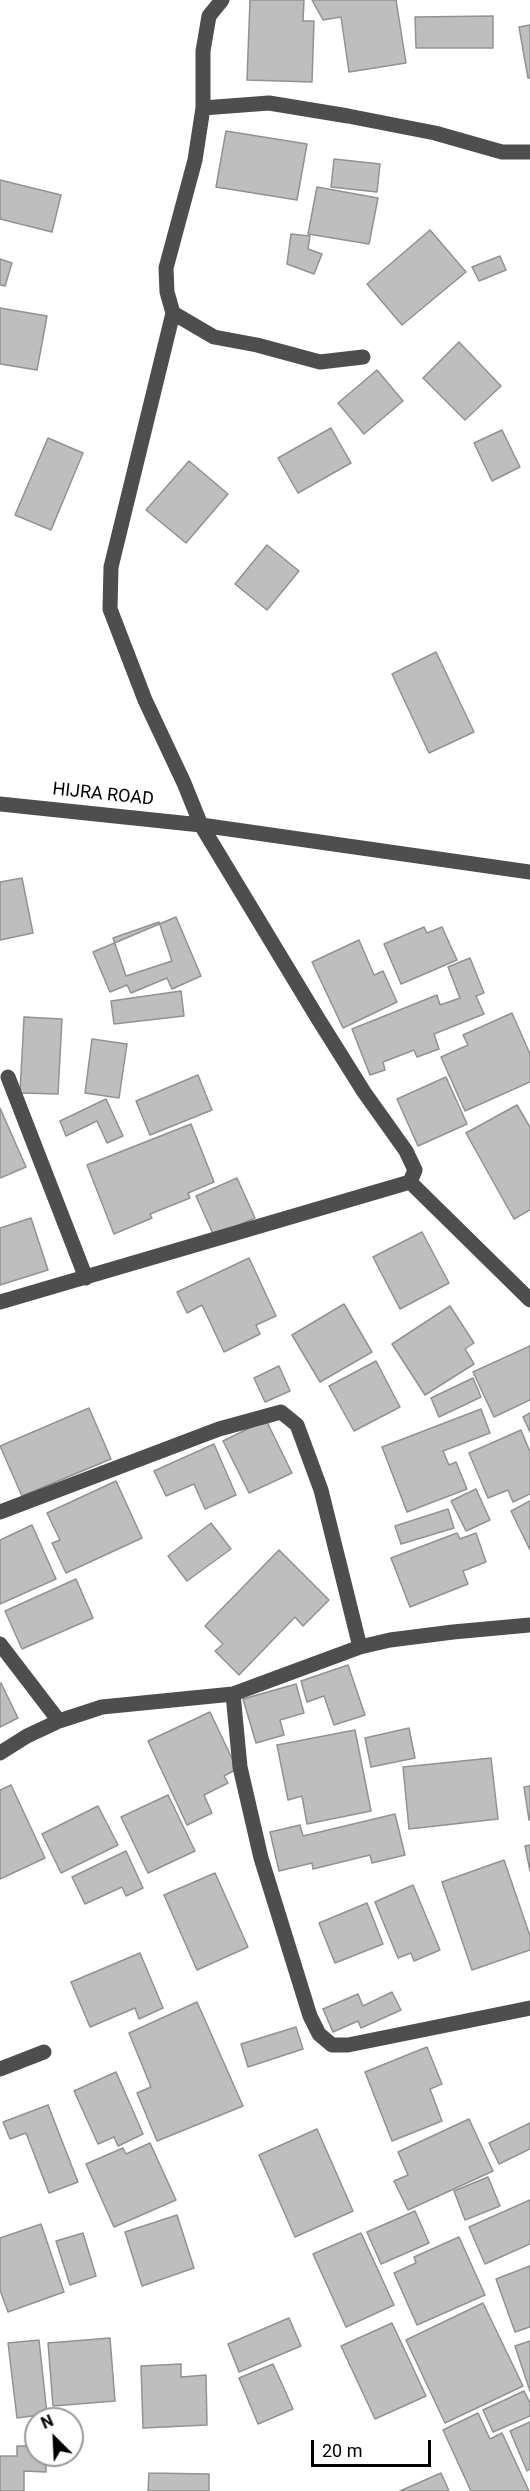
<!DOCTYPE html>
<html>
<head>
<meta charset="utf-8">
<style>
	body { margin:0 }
	#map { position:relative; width:530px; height:2491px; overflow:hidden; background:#fff; font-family:Roboto,sans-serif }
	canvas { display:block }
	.north { position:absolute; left:24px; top:2407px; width:60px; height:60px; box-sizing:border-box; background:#fff; border:2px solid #999; border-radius:50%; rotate:336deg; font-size:16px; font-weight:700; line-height:24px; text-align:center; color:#000 }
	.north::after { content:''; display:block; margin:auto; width:21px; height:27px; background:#000; clip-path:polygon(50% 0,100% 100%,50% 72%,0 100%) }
	.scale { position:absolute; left:311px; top:2440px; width:120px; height:27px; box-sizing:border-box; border:3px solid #000; border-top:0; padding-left:8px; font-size:18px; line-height:21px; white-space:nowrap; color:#000; -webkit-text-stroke:4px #fff; paint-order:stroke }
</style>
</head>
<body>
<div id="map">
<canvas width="530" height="2491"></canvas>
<div class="north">N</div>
<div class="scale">20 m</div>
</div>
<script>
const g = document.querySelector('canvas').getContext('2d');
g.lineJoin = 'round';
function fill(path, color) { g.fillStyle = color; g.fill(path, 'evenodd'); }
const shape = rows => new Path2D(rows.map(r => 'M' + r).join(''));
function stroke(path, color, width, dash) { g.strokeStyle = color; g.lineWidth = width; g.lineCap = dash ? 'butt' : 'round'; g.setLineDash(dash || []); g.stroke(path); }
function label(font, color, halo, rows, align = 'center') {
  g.font = font + ' Roboto,sans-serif'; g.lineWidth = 5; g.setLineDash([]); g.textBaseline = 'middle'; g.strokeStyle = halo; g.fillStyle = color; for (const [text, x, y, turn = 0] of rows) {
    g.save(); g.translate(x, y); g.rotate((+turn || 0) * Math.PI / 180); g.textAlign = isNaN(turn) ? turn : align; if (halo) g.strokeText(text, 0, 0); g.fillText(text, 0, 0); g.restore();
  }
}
const building = shape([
	[250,0,304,0,303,21,314,21,312,82,247,80,250,0],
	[312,0,396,0,406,63,349,72,341,17,323,20,312,0],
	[493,16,493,48,416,48,415,17,493,16],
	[530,25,530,78,528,78,519,27,530,25],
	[226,131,307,144,297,200,216,187,226,131],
	[334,159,380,164,377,192,331,187,334,159],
	[0,180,61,195,52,232,0,219,0,180],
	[317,187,378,198,369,244,308,234,317,187],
	[430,230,466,272,402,325,367,284,430,230],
	[291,234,310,236,308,249,322,254,314,274,287,264,291,234],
	[500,256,506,270,479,281,472,267,500,256],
	[0,259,12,263,5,286,0,285,0,259],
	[0,308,47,316,37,370,0,364,0,308],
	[459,342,501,386,465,420,423,378,459,342],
	[377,370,403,401,364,434,338,403,377,370],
	[331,428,351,463,298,493,278,458,331,428],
	[502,430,520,467,492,481,474,443,502,430],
	[48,438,83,453,51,530,15,515,48,438],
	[189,461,228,494,186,543,146,510,189,461],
	[267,545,299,571,267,610,235,584,267,545],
	[436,652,474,732,429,753,392,674,436,652],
	[22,878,33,933,0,940,0,882,22,878],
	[176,917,201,976,172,989,167,978,131,993,127,985,110,992,93,952,176,917],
	[159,922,172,961,126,976,113,938,159,922],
	[424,927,427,933,442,927,457,960,401,984,384,944,424,927],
	[359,940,374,975,383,971,397,1002,343,1028,312,962,359,940],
	[470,958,484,993,476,996,484,1014,434,1034,439,1049,417,1057,414,1050,383,1062,385,1070,370,1075,352,1029,437,995,440,1005,460,998,448,967,470,958],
	[181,991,184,1016,114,1024,111,1001,181,991],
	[512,1013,530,1054,530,1082,465,1111,441,1057,468,1045,463,1035,512,1013],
	[24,1017,62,1019,58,1094,20,1093,24,1017],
	[92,1039,127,1044,119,1098,85,1093,92,1039],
	[198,1075,212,1110,150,1135,136,1101,198,1075],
	[446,1077,467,1124,418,1146,397,1099,446,1077],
	[106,1099,123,1136,107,1143,97,1121,66,1136,60,1121,106,1099],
	[517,1105,530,1127,530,1210,514,1219,466,1133,517,1105],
	[0,1108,26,1167,0,1178,0,1108],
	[191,1124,214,1182,188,1193,190,1198,150,1214,152,1218,114,1234,87,1165,191,1124],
	[237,1178,255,1218,214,1236,196,1196,237,1178],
	[31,1218,48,1270,0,1285,0,1228,31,1218],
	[422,1232,449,1283,400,1309,373,1257,422,1232],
	[249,1258,276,1316,256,1325,260,1334,224,1352,202,1305,187,1313,177,1292,249,1258],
	[344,1304,372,1352,320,1382,292,1335,344,1304],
	[450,1306,474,1343,465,1349,474,1364,425,1395,392,1344,450,1306],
	[530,1346,530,1400,494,1417,473,1372,530,1346],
	[376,1361,400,1407,354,1431,329,1386,376,1361],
	[279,1366,290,1391,265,1402,254,1378,279,1366],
	[473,1378,481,1397,439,1417,431,1398,473,1378],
	[89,1408,111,1459,22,1496,0,1446,89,1408],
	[481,1409,490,1433,443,1451,449,1465,456,1462,467,1489,407,1512,382,1447,481,1409],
	[530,1413,530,1432,523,1417,530,1413],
	[266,1420,292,1473,249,1493,223,1441,266,1420],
	[521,1430,530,1452,530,1494,513,1502,508,1490,488,1498,469,1453,521,1430],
	[214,1444,236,1495,205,1509,194,1484,166,1496,154,1471,214,1444],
	[116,1481,142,1538,66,1573,52,1543,60,1540,47,1513,116,1481],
	[476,1489,490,1520,466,1531,451,1501,476,1489],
	[530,1501,530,1550,511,1511,530,1501],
	[448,1509,454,1528,401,1544,395,1526,448,1509],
	[211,1523,231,1549,187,1581,168,1556,211,1523],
	[32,1525,56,1579,0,1604,0,1540,32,1525],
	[457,1533,460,1539,476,1533,486,1562,463,1571,468,1584,410,1607,391,1558,457,1533],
	[279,1550,329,1600,303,1626,295,1617,239,1675,215,1651,223,1644,205,1626,279,1550],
	[76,1579,93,1618,22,1649,5,1611,76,1579],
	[348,1665,365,1715,334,1725,324,1696,307,1702,301,1681,348,1665],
	[1,1683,18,1718,0,1727,0,1684,1,1683],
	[296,1684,304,1713,280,1720,284,1735,256,1743,243,1699,296,1684],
	[210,1712,237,1769,224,1776,228,1783,204,1795,212,1813,187,1825,148,1741,210,1712],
	[409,1728,415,1758,371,1767,365,1738,409,1728],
	[355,1730,371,1811,307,1824,302,1796,288,1800,277,1745,355,1730],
	[491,1758,498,1819,409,1829,403,1767,491,1758],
	[11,1785,45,1858,0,1879,0,1790,11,1785],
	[530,1786,530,1820,529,1820,524,1787,530,1786],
	[168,1795,195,1851,148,1873,121,1817,168,1795],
	[98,1806,118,1845,61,1873,42,1834,98,1806],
	[395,1814,405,1855,372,1863,370,1855,313,1869,312,1863,279,1871,270,1832,300,1825,303,1836,395,1814],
	[530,1845,530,1871,525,1846,530,1845],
	[126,1851,143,1888,126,1896,122,1887,85,1904,72,1877,126,1851],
	[504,1860,530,1936,530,1950,472,1970,442,1882,504,1860],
	[215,1873,248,1947,197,1970,164,1895,215,1873],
	[413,1885,440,1950,414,1961,411,1953,398,1958,375,1902,413,1885],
	[367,1903,383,1944,335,1963,319,1923,367,1903],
	[140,1953,163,2008,139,2019,135,2008,90,2027,71,1982,140,1953],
	[392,1992,401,2010,361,2028,358,2021,333,2032,323,2009,358,1994,363,2006,392,1992],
	[197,2002,243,2106,157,2141,137,2093,151,2087,129,2033,197,2002],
	[296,2027,303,2049,248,2067,241,2044,296,2027],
	[427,2047,442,2084,430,2089,442,2121,392,2141,365,2072,427,2047],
	[116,2072,143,2134,118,2146,114,2137,98,2144,74,2091,116,2072],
	[48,2105,78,2182,49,2193,26,2133,10,2139,3,2122,48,2105],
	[469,2119,493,2171,408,2210,394,2181,408,2175,398,2152,469,2119],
	[530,2123,530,2149,499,2164,489,2143,530,2123],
	[317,2129,353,2211,295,2237,259,2155,317,2129],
	[150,2143,176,2200,114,2227,86,2164,123,2148,126,2154,150,2143],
	[488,2177,500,2206,465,2220,454,2191,488,2177],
	[530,2200,530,2244,485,2264,469,2227,530,2200],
	[415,2211,429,2243,381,2264,367,2232,415,2211],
	[177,2215,194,2268,142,2286,125,2232,177,2215],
	[41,2224,64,2292,8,2312,0,2290,0,2238,41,2224],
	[83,2233,96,2276,70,2285,56,2241,83,2233],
	[361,2233,394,2305,346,2327,313,2254,361,2233],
	[459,2237,485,2295,417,2325,394,2273,416,2263,414,2257,459,2237],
	[530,2266,530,2327,515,2332,496,2279,530,2266],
	[483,2303,523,2386,445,2423,406,2340,483,2303],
	[289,2318,301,2346,239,2372,228,2344,289,2318],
	[392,2323,426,2396,375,2419,341,2346,392,2323],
	[110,2338,115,2401,53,2406,48,2343,110,2338],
	[39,2340,47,2414,17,2418,8,2343,39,2340],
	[530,2341,530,2391,515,2346,530,2341],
	[181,2364,181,2377,206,2375,207,2425,143,2428,141,2366,181,2364],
	[273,2364,293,2409,258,2424,239,2378,273,2364],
	[524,2391,530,2403,530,2416,493,2432,483,2410,524,2391],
	[478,2413,490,2439,502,2433,529,2491,471,2491,443,2430,478,2413],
	[530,2422,530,2469,527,2471,510,2431,530,2422],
	[17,2446,36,2446,36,2455,46,2455,46,2472,24,2471,24,2491,0,2491,0,2456,17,2456,17,2446],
	[149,2473,209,2474,209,2491,148,2491,149,2473],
	[441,2473,449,2491,400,2491,441,2473]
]);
fill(building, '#bebebe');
stroke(building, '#929292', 1.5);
stroke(shape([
	[222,0,209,16,203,51,203,108,195,160,166,268,167,292,173,313,214,337,257,345,320,362,363,357],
	[203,108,269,103,348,116,435,133,502,152,530,152],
	[173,313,111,567,110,609,145,700,184,783,201,825,317,1017,364,1092,406,1151,415,1170,410,1182,530,1300],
	[0,804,201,825,530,872],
	[8,1077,86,1278],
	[0,1302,410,1182],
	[0,1512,219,1429,281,1412,297,1425,321,1490,360,1647],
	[0,1644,59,1721],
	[233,1694,240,1767,261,1858,310,2016,319,2034,332,2045,348,2045,530,2008],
	[0,1753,27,1736,59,1721,102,1707,233,1694,360,1647,390,1640,453,1632,530,1625],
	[0,2069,44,2052]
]), '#4e4e4e', 15);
label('18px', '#000', '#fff', [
	["HIJRA ROAD",103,795,6]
]);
</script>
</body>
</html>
